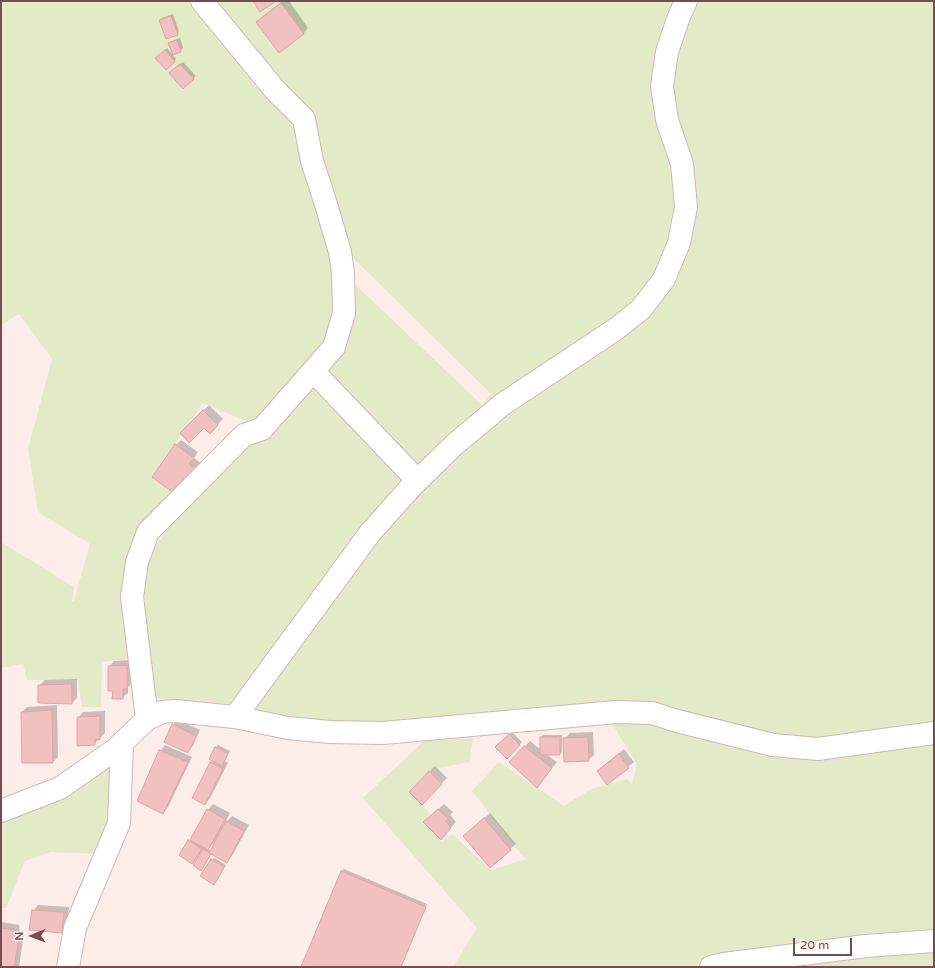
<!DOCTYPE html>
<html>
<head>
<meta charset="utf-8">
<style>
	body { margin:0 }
	#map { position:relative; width:935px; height:968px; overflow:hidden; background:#fcede9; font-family:"Varela Round",sans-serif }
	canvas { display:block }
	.frame { position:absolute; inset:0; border:2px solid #774c4e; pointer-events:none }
	.north { position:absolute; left:12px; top:916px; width:40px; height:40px; -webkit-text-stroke:3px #fff3ef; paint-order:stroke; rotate:269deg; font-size:11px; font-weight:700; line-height:16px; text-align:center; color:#774c4e }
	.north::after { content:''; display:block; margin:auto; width:14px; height:18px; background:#774c4e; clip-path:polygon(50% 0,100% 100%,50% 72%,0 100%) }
	.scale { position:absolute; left:793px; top:938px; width:59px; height:18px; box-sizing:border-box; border:2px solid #774c4e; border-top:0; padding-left:5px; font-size:12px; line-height:14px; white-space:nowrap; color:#774c4e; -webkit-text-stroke:3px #fff3ef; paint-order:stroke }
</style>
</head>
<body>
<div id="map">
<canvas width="935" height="968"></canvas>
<div class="frame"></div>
<div class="north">N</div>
<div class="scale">20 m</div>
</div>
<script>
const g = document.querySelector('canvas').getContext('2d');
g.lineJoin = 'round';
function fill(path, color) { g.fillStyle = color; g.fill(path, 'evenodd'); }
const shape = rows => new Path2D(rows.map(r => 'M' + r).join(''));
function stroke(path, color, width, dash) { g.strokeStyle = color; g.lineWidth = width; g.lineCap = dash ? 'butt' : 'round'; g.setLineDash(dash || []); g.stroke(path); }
fill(shape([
	[1,1,934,1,934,945,805,954,694,967,453,967,477,928,363,798,424,741,473,738,469,762,430,770,408,792,431,814,422,822,442,842,452,834,491,870,526,859,520,853,472,791,499,762,564,806,591,789,627,779,632,784,637,764,606,714,399,728,263,719,243,705,153,698,135,576,171,524,262,428,203,403,152,477,178,496,132,561,123,620,129,659,102,662,101,707,82,707,78,680,27,680,23,664,1,668,1,542,74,587,72,601,74,601,90,544,38,512,28,449,52,359,19,314,1,325],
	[338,243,491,394,482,405,343,273],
	[118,758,115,827,95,854,51,852,25,861,6,908,1,908,1,816],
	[934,946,934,967,712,967]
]), '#e3eac7');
fill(shape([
	[283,1,289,1,308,28,303,34,257,22,263,16],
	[173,14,179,31,177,34,160,20,162,18],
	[180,38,183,48,181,51,173,54,169,44,172,41],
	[167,48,176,59,174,62,159,56],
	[183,62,196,76,183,88,171,73],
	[209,405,223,419,210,432,204,427,181,433],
	[181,440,198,452,194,458,202,464,184,489,176,445],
	[132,660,132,683,128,687,128,693,122,698,114,690,109,667,114,661],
	[77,679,77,698,72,703,39,686,45,680],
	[57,705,58,757,53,762,22,712,27,707],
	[105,711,105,733,94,744,78,718,83,712],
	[178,720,200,730,193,746,188,751,173,725],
	[512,732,522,742,507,757,497,747],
	[593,732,594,755,588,760,564,739,570,733],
	[543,735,562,735,562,752,559,754,546,754,557,762,537,787,510,762,530,741,541,750,541,737],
	[165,745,192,757,168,807,163,813,160,751],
	[218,745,230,751,225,761,228,763,210,798,205,804,211,762,213,760,210,759,216,747],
	[624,749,634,762,628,767,598,771,604,765],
	[435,766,447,778,422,804,410,792],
	[213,804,230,813,225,823,232,816,249,825,232,856,227,861,212,853,201,870,201,855,199,854,192,863,180,855,191,838,208,810],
	[215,842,211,851,208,849],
	[444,804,453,812,450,815,456,822,446,833,430,817],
	[490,813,516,844,490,866,464,836],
	[214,858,226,865,217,881,214,883,212,860],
	[344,869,427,904,401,967,302,967,342,871],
	[38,905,69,907,67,926,62,932,33,911],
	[1,922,19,925,20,934,24,934,19,967,1,967]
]), '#0003');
const building = shape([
	[253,1,276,1,260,12,253,1],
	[281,3,304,34,279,53,256,22,281,3],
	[171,16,178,35,166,39,159,20,171,16],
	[177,40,181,52,173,55,168,43,177,40],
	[165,50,175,62,166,70,155,58,165,50],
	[180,64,194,79,183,89,169,73,180,64],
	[203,410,218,425,210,434,204,428,189,443,180,433,203,410],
	[175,444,194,458,189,464,197,470,178,496,152,477,175,444],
	[127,665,127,689,123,689,123,699,112,699,113,691,108,691,108,666,127,665],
	[72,684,72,704,38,703,38,685,72,684],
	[52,710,53,763,22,763,21,712,52,710],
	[100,716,100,740,95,739,95,745,77,746,77,717,100,716],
	[172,724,196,736,188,753,164,742,172,724],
	[509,734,520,745,507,759,495,747,509,734],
	[540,737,560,737,560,755,540,755,540,737],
	[588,737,589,761,564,762,563,738,588,737],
	[524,746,552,768,537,788,509,762,524,746],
	[215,747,228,753,222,766,209,759,215,747],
	[159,750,188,762,163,814,137,801,159,750],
	[619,754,629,768,607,785,597,771,619,754],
	[210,762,223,769,205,805,192,798,210,762],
	[429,771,442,784,422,805,409,792,429,771],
	[207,809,225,819,208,850,190,840,207,809],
	[438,809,448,818,446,821,451,828,441,840,423,822,438,809],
	[484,818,511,850,490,868,463,836,484,818],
	[226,821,244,831,227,863,209,853,226,821],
	[188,840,202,849,192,864,179,855,188,840],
	[203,849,211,854,201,871,193,865,203,849],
	[211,859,224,867,214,885,200,876,211,859],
	[341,871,426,907,401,967,301,967,341,871],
	[32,910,64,912,62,933,29,930,32,910],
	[1,928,14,930,15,939,19,939,14,967,1,967,1,928]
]);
fill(building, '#f1c1c1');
stroke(building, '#e4a1a3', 1);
const minor = shape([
	[313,371,417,480],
	[235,717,370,533,411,487,454,445,503,404,616,329,641,309,664,279,679,243,686,207,682,164,667,120,662,86,667,52,678,19,686,1],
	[147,719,132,597,137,562,148,532,244,435,262,429,334,347,344,313,343,273,340,252,325,201,312,161,304,119,275,90,202,1],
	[1,811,60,788,116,749,147,719,162,712,175,711,235,717,288,728,330,732,383,733,616,712,652,713,677,721,773,745,818,749,934,733],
	[68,967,75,928,119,823,122,743],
	[711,967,724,964,866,946,934,941]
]);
stroke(minor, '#d3b5b4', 24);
stroke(minor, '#fff', 22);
</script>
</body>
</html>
